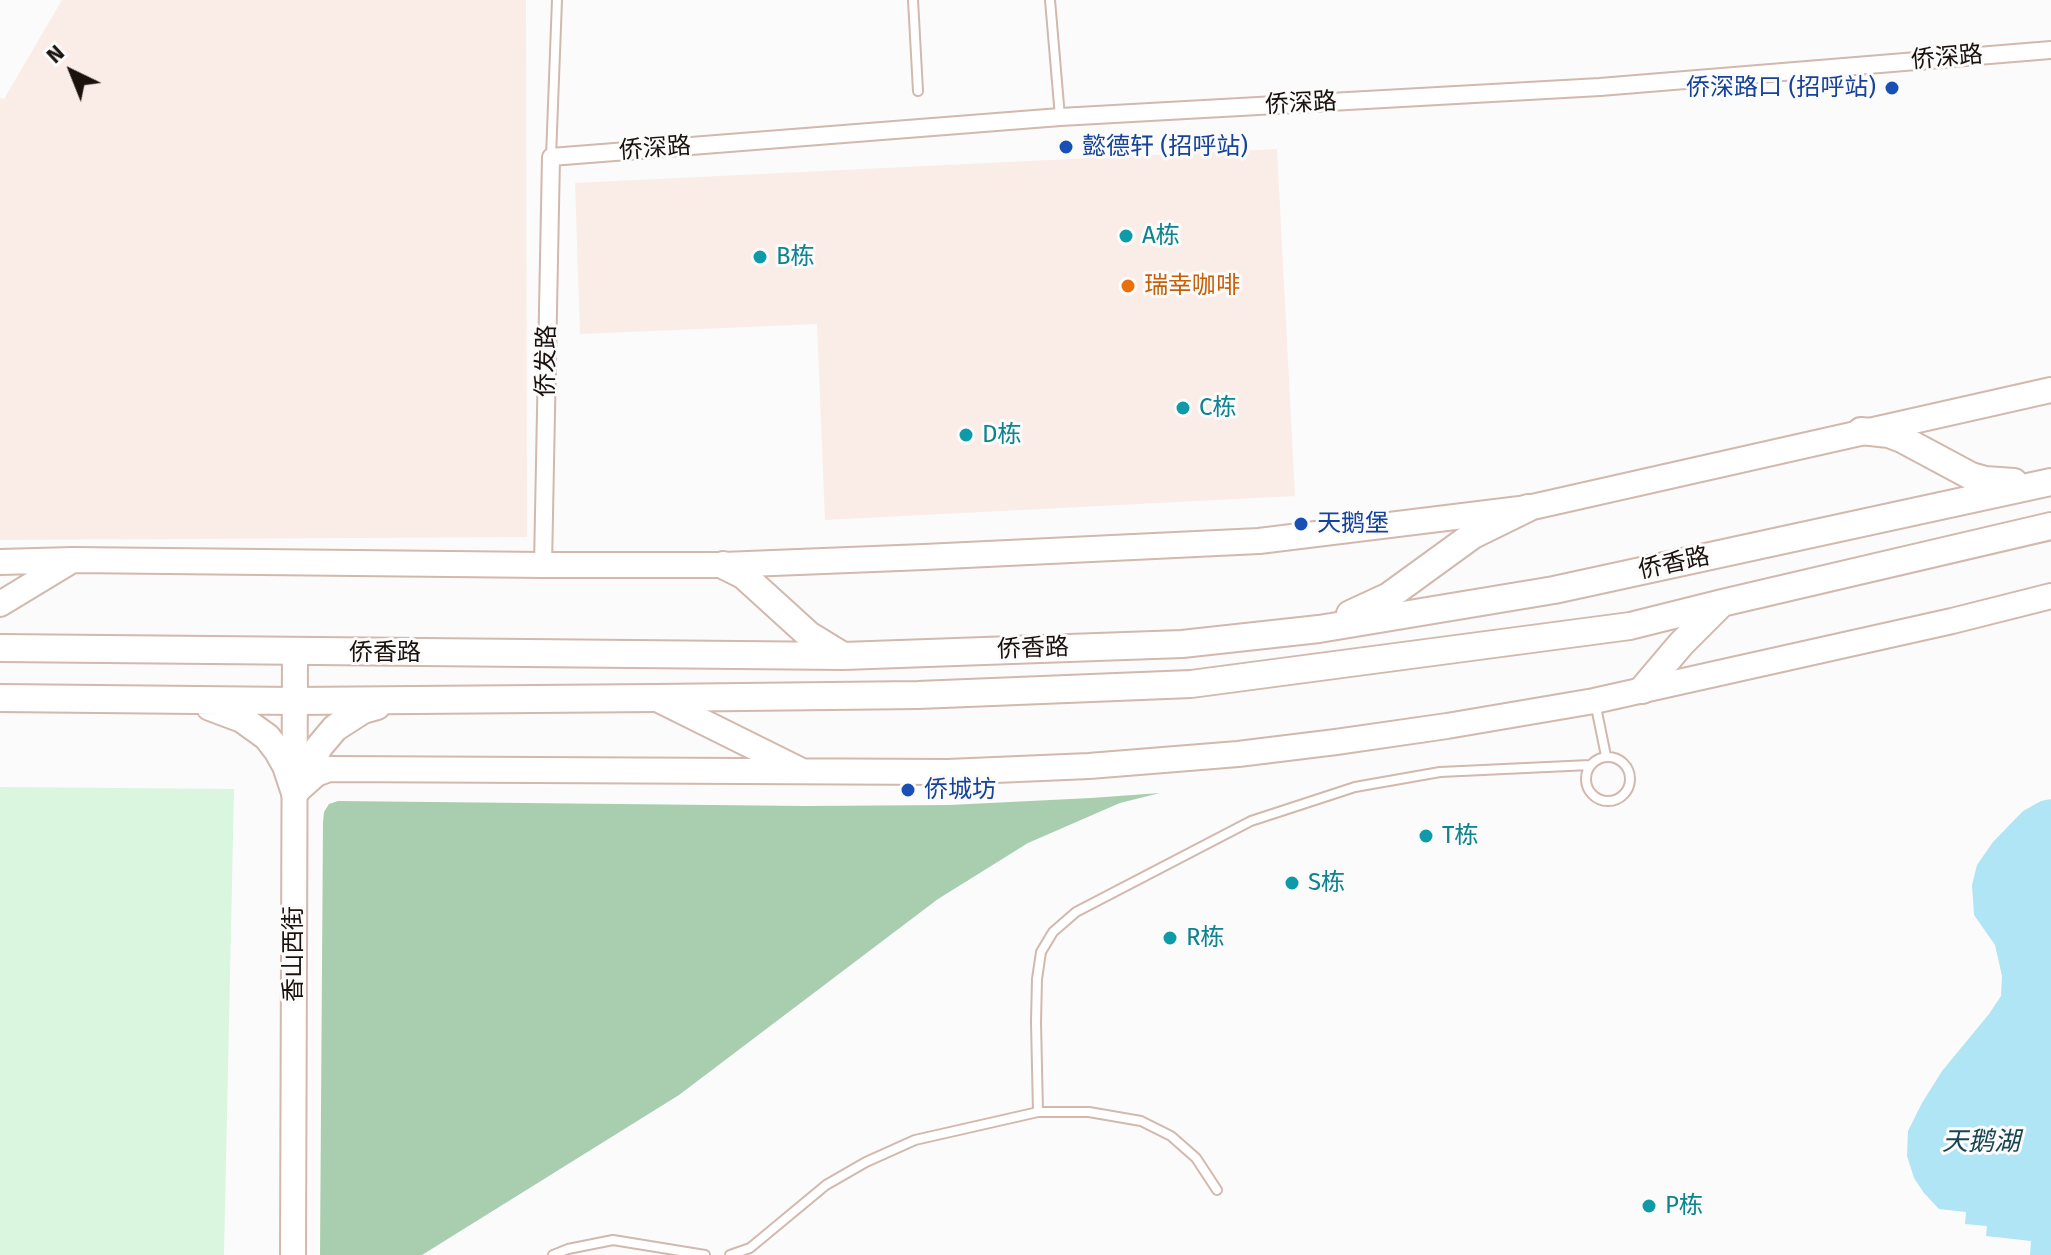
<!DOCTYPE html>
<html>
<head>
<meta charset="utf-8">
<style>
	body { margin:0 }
	#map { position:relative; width:2051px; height:1255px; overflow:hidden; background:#fbfbfb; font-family:"Fira Sans",sans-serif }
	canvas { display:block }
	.north { position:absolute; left:32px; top:32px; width:80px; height:80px; -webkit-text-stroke:6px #fbfbfb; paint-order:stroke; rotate:317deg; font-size:22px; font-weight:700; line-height:32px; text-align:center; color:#1b120e }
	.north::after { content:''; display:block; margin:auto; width:28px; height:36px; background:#1b120e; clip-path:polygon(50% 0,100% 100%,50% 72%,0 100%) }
</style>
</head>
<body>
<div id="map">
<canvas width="2051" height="1255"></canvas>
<div class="north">N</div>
</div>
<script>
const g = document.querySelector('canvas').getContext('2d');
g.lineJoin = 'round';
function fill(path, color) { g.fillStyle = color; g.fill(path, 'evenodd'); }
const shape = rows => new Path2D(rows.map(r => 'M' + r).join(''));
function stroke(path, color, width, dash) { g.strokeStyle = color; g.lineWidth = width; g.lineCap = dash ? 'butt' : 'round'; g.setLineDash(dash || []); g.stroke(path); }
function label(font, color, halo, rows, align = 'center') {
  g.font = font + ' "Fira Sans","Noto Sans SC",sans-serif'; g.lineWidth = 6; g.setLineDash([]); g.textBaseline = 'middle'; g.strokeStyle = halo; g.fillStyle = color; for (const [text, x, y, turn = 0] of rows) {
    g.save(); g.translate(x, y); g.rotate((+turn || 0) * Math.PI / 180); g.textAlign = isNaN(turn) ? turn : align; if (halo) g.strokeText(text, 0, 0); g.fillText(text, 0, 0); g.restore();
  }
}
fill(shape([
	[62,0,526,0,527,537,0,540,0,98,4,99],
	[1277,149,1295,496,825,520,817,324,580,334,575,183]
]), '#faece6');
fill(shape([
	[0,787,234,789,224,1255,0,1255]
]), '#daf6df');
fill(shape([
	[1160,793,1120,803,1028,843,938,899,679,1095,422,1255,320,1255,323,822,324,812,329,804,338,801,805,806,949,805,1091,798]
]), '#a8ceaf');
fill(shape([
	[2051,799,2051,1255,2030,1255,2031,1241,1986,1236,1987,1226,1965,1224,1966,1212,1939,1209,1924,1193,1914,1178,1907,1156,1908,1131,1922,1103,1942,1071,1989,1014,2001,996,2002,976,1995,945,1974,915,1972,885,1977,865,1993,842,2023,811,2041,801]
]), '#b0e5f5');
const lane = shape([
	[913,0,918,91],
	[1050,0,1060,117],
	[551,157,557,0],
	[1595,702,1606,756],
	'1586 779a22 22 0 1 1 44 0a22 22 0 1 1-44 0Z',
	[1038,1112,1036,1022,1037,979,1041,952,1053,932,1076,912,1251,821,1355,787,1440,772,1590,765],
	[553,1255,568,1249,613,1240,705,1255],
	[730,1255,750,1248,826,1185,866,1162,915,1140,1038,1112,1089,1112,1141,1121,1171,1136,1196,1158,1217,1190]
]);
const street = shape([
	[543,565,551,157,1060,117,1600,87,2051,50]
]);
const secondary = shape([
	[0,562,73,560,543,565,723,565,924,557,1259,541,1528,508,2051,390],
	[0,604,71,561],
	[655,698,800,770],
	[297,791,316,774,329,769,948,772,1089,766,1238,754,1336,742,1447,726,1594,701,1952,621,2051,596],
	[293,1255,295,652]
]);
const primary = shape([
	[1861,431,1889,434,1902,439,1971,476,1985,480,2014,482],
	[723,565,743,575,809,635,840,654],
	[1350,614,1389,596,1473,535,1528,508],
	[0,648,843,656,1182,644,1319,629,1554,590,2051,482],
	[1642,690,1681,644,1721,604],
	[0,698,295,701,655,698,918,695,1191,684,1630,626,1722,603,2051,526],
	[210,707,242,719,267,737,277,750,286,766,295,793],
	[295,793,319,747,335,728,363,710,377,706]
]);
stroke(lane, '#d2b8ad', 12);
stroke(street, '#d2b8ad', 20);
stroke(secondary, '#d2b8ad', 28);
stroke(primary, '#d2b8ad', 30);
stroke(lane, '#fff', 8);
stroke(street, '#fff', 16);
stroke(secondary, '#fff', 24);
stroke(primary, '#fff', 26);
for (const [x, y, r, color] of [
	[1892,88,8,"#1a4fb4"],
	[1066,147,8,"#1a4fb4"],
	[1126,236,8,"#0f9aa8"],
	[760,257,8,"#0f9aa8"],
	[1128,286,8,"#e8710a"],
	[1183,408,8,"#0f9aa8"],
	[966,435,8,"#0f9aa8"],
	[1301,524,8,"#1a4fb4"],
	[908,790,8,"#1a4fb4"],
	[1426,836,8,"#0f9aa8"],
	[1292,883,8,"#0f9aa8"],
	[1170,938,8,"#0f9aa8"],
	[1649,1206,8,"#0f9aa8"]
]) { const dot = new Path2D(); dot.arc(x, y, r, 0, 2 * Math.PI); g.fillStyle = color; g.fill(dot); stroke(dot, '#fbfbfb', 3); }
label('24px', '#1b120e', '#fbfbfb', [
	["侨深路",1947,58,-5],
	["侨深路",1301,104,-3],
	["侨深路",655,149,-4],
	["侨发路",547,361,-89],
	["侨香路",1674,564,-12],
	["侨香路",1033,649,-2],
	["侨香路",385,653],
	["香山西街",294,954,-90]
]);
label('24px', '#164399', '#fbfbfb', [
	["侨深路口 (招呼站)",1876,88,"right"],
	["懿德轩 (招呼站)",1082,147],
	["天鹅堡",1317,524],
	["侨城坊",924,790]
], 'left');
label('24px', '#0d838f', '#fbfbfb', [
	["A栋",1142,236],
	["B栋",776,257],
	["C栋",1199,408],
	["D栋",982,435],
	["T栋",1442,836],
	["S栋",1308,883],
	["R栋",1186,938],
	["P栋",1665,1206]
], 'left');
label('24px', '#c56008', '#fbfbfb', [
	["瑞幸咖啡",1144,286]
], 'left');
label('italic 26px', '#174552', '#fbfbfb', [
	["天鹅湖",1981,1143]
]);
</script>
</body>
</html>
